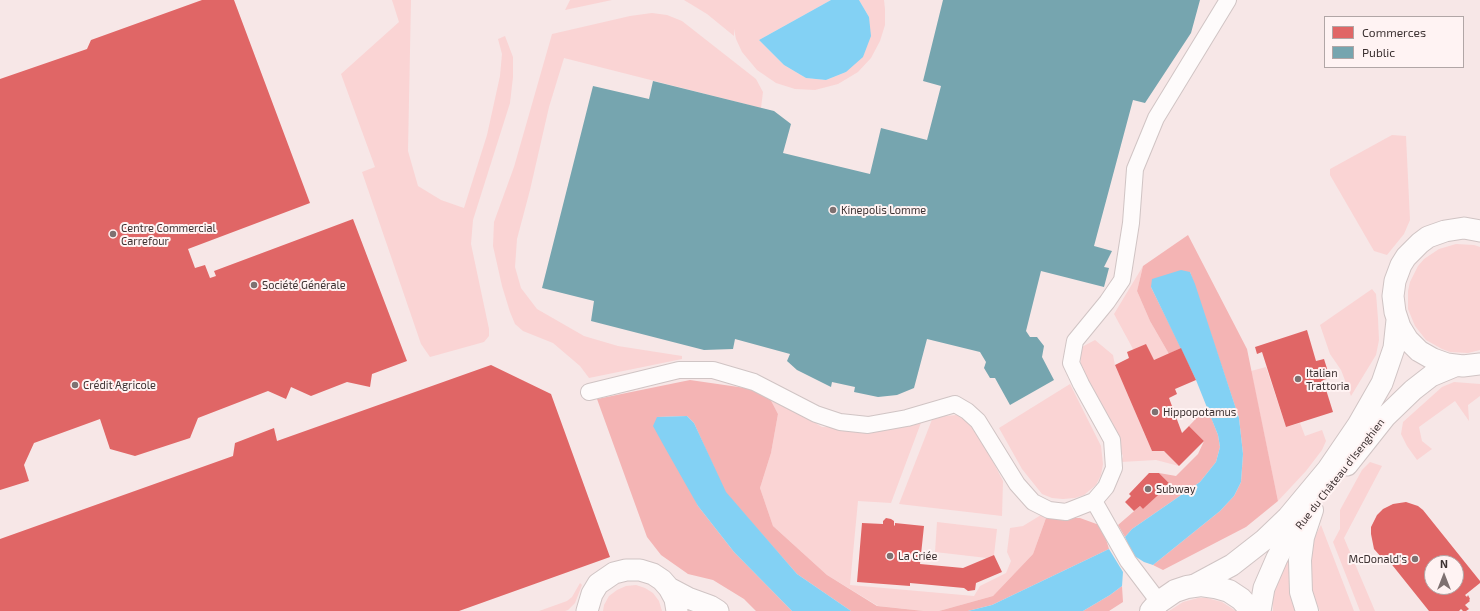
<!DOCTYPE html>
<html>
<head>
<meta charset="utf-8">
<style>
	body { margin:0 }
	#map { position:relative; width:1480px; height:611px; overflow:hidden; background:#f7e7e7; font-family:"Exo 2",sans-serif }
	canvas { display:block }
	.legend { position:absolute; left:1324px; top:16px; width:140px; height:52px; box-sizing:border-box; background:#fff3f3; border:1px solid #b1a6a6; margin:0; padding:5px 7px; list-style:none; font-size:12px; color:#3d3232 }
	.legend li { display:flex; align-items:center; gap:8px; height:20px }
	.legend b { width:20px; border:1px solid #b1a6a6 }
	.north { position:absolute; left:1424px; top:555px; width:40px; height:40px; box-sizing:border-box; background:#fff3f3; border:1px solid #b1a6a6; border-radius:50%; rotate:0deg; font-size:11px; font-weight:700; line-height:16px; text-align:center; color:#3d3232 }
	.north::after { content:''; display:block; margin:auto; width:14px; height:18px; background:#7e7171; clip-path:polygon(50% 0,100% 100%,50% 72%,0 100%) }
</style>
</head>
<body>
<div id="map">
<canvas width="1480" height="611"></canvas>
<ul class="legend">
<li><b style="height:11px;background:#e06666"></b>Commerces</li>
<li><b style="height:11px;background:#76a5af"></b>Public</li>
</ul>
<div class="north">N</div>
</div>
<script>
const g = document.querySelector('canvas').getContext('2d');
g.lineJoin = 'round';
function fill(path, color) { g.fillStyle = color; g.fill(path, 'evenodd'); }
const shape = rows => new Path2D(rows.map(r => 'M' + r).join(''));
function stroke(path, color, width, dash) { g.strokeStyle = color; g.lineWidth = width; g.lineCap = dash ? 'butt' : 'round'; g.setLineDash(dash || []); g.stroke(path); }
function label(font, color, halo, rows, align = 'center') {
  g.font = font + ' "Exo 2",sans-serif'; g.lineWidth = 4; g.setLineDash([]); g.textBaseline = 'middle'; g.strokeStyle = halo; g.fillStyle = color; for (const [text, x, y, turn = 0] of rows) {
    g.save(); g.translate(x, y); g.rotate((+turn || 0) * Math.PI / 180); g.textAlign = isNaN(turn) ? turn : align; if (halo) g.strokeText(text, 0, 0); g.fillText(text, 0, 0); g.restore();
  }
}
fill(shape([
	[392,0,411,0,408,151,418,186,441,200,464,208,487,135,500,76,502,54,498,39,505,36,513,57,513,77,510,103,473,220,471,244,489,329,489,336,484,342,430,357,421,344,362,172,375,167,341,74,399,22],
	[570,0,612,0,565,10],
	[684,0,831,0,759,40,784,65,806,78,826,80,846,72,869,17,859,0,884,0,885,9,885,25,880,41,871,58,858,72,838,84,815,90,795,89,776,83,757,70,742,52,736,39,734,29,734,36,707,14],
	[652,13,667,15,682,21,756,79,763,92,761,108,564,58,549,107,530,190,517,239,515,267,521,288,537,309,584,336,618,346,682,356,682,359,589,378,580,366,553,343,523,331,515,324,510,312,502,286,493,246,494,222,514,167,552,34,630,16],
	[1392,135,1406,136,1410,220,1404,234,1387,255,1374,251,1330,175,1330,169],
	[1456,244,1474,245,1480,247,1480,350,1468,353,1450,352,1442,349,1426,340,1415,326,1408,309,1408,291,1410,282,1418,266,1424,259,1439,249],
	[1143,266,1137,291,1150,321,1169,354,1154,360,1133,349,1114,314],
	[1372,289,1376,294,1378,319,1379,340,1376,355,1351,396,1341,370,1330,354,1320,325],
	[1095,340,1113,355,1115,365,1152,451,1164,451,1179,466,1156,460,1121,462,1123,456,1101,405,1081,370,1080,348],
	[1266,367,1286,427,1300,423,1305,436,1322,430,1326,441,1322,450,1306,471,1278,501,1251,371],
	[1454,382,1480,384,1480,396,1468,405,1469,421,1455,401,1419,427,1422,441,1432,449,1417,460,1407,446,1401,434,1403,422,1442,387],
	[1070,384,1101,446,1103,464,1101,475,1096,485,1084,495,1075,498,1063,499,1052,498,1042,494,1022,469,999,428],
	[766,391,792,409,822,427,865,428,922,420,891,503,858,501,850,585,974,596,980,586,1006,573,1011,561,1007,552,1010,528,1023,526,1041,515,1046,518,1033,554,993,596,939,611,924,611,878,606,827,575,773,526,760,488,771,453,778,414],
	[957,415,967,417,980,436,1003,481,1002,516,899,504,933,417],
	[1370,462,1382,466,1344,538,1375,611,1360,611,1333,542,1340,529,1340,510,1362,470],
	[937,522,997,529,994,555,987,558,935,552],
	[1321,525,1354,611,1320,611,1310,588,1308,565,1312,542],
	[1290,556,1299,611,1273,611,1273,590,1277,573],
	[580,583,582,585,575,603,568,610,565,611,539,611,567,601,572,597],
	[636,585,645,588,653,593,659,601,662,611,603,611,604,605,609,596,617,590,626,586],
	[1198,598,1207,598,1222,602,1236,611,1169,611,1183,602]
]), '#fad4d4');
fill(shape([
	[1188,235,1247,349,1278,501,1246,527,1163,570,1153,565,1220,511,1234,496,1241,482,1243,454,1239,418,1190,272,1151,287,1181,348,1169,354,1150,321,1137,291,1143,266],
	[690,380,766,391,778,414,771,453,760,488,773,526,827,575,877,606,924,611,851,611,797,574,725,492,694,423,687,416,657,417,698,506,734,552,792,611,756,611,744,599,713,580,688,574,661,555,647,537,597,399],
	[1207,407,1218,435,1220,447,1216,462,1200,482,1132,529,1125,537,1118,525,1140,506,1143,509,1169,483,1159,473,1176,476,1198,454,1204,441,1189,426],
	[1046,518,1080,518,1102,526,1109,549,992,605,968,611,939,611,993,596,1033,554],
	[1122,586,1123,602,1109,611,1083,611,1110,595]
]), '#f4b4b4');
fill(shape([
	[831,0,859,0,869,17,871,36,863,57,846,72,826,80,806,78,784,65,759,40],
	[1181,270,1190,272,1195,284,1239,418,1243,454,1241,482,1234,496,1220,511,1153,565,1144,562,1133,555,1125,537,1132,529,1200,482,1216,462,1220,447,1218,435,1196,380,1151,287,1152,279],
	[687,416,694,423,726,492,797,574,851,611,792,611,734,552,698,506,664,446,653,426,657,417],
	[1109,549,1123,572,1122,586,1110,595,1083,611,968,611,992,605]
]), '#83d1f4');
fill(shape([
	[202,0,234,0,310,203,188,249,195,268,205,265,210,278,216,276,214,271,353,219,407,361,372,374,370,387,347,382,311,396,291,387,286,399,268,391,198,418,190,438,135,456,110,449,100,419,34,443,24,465,29,481,0,490,0,79,87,49,91,40],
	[1307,330,1316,361,1324,359,1330,378,1323,380,1333,412,1286,427,1262,352,1257,354,1255,347],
	[1146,344,1154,360,1181,348,1196,380,1175,389,1177,394,1169,398,1182,433,1189,426,1204,441,1179,466,1164,451,1152,451,1115,365,1129,358,1127,352],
	[491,365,551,394,610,557,459,611,0,611,0,539,233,456,235,443,274,428,277,441],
	[1149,473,1159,473,1170,484,1143,509,1140,506,1134,511,1125,502,1131,496,1129,494],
	[1406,502,1418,506,1423,510,1480,581,1480,583,1465,595,1467,597,1468,595,1470,599,1469,600,1470,601,1465,605,1469,609,1466,611,1463,611,1461,609,1459,611,1429,611,1385,556,1382,558,1374,549,1371,534,1371,527,1377,515,1383,509,1393,504],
	[1432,563,1456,563,1456,587,1432,587],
	[886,518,891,519,894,521,894,526,895,525,895,523,924,526,920,564,963,568,994,555,1002,572,976,583,975,590,968,591,964,588,910,583,910,586,857,582,862,523,883,524,883,521]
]), '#e06666');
fill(shape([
	[943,0,1200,0,1191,33,1145,103,1133,100,1094,246,1112,251,1104,267,1109,268,1104,287,1041,271,1026,331,1030,337,1037,337,1044,346,1042,357,1054,380,1010,405,995,378,990,378,984,368,986,362,980,352,927,339,914,388,897,395,878,397,854,392,855,387,832,382,831,387,797,370,787,361,790,354,735,339,733,349,704,350,591,321,594,301,542,288,593,86,649,99,653,81,774,111,791,124,783,153,870,174,881,128,927,140,941,86,923,81]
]), '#76a5af');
const pedestrian = shape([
	[589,392,679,370,713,370,754,382,816,414,840,422,868,425,907,418,955,404,967,411,978,421,1017,484,1033,502,1049,510,1066,512,1094,501,1128,561,1159,602],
	[1094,501,1106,487,1114,468,1112,440,1081,384,1071,363,1075,341,1107,302,1122,280,1131,223,1135,169,1156,118,1228,0]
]);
const minor = shape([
	[1480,231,1464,228,1445,231,1428,237,1420,243,1406,257,1401,265,1395,281,1393,296,1395,312,1400,327,1408,340,1419,351,1433,359,1447,364,1463,366,1480,364],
	[1347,465,1385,417,1413,390,1431,376,1455,366],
	[1193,586,1232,565,1264,540,1288,517,1328,469,1358,425,1382,383,1394,348,1397,320],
	[669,588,688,598,710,606,718,611],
	[587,611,592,594,598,584,614,573,626,570,640,570,653,574,662,580,669,588,675,599,677,611],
	[1260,611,1264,588,1277,558,1283,547,1311,512]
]);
const tertiary = shape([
	[1151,611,1159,602,1175,591,1187,587,1201,585,1215,587,1229,591,1241,599,1252,611],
	[1307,611,1301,592,1300,560,1303,537,1312,510]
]);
stroke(pedestrian, '#d0c4c4', 18);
stroke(minor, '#d0c4c4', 23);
stroke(tertiary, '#d0c4c4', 24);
stroke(pedestrian, '#fefbfb', 16);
stroke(minor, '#fefbfb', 21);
stroke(tertiary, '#fefbfb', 22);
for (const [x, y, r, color] of [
	[833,210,4,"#7e7171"],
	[113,234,4,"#7e7171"],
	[254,285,4,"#7e7171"],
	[1298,379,4,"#7e7171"],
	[75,385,4,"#7e7171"],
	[1155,412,4,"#7e7171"],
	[1148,489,4,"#7e7171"],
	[890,556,4,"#7e7171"],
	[1415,559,4,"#7e7171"]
]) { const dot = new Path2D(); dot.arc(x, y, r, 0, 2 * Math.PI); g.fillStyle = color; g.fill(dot); stroke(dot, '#fff3f3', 1.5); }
label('11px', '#3d3232', '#fff3f3', [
	["Kinepolis Lomme",841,210],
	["Centre Commercial",121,228],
	["Carrefour",121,241],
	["Société Générale",262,285],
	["Italian",1306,373],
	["Trattoria",1306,386],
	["Crédit Agricole",83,385],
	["Hippopotamus",1163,412],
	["Subway",1156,489],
	["La Criée",898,556],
	["McDonald's",1407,559,"right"]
], 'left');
label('11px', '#3d3232', '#fff3f3', [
	["Rue du Château d'Isenghien",1340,474,-52]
]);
</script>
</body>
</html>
